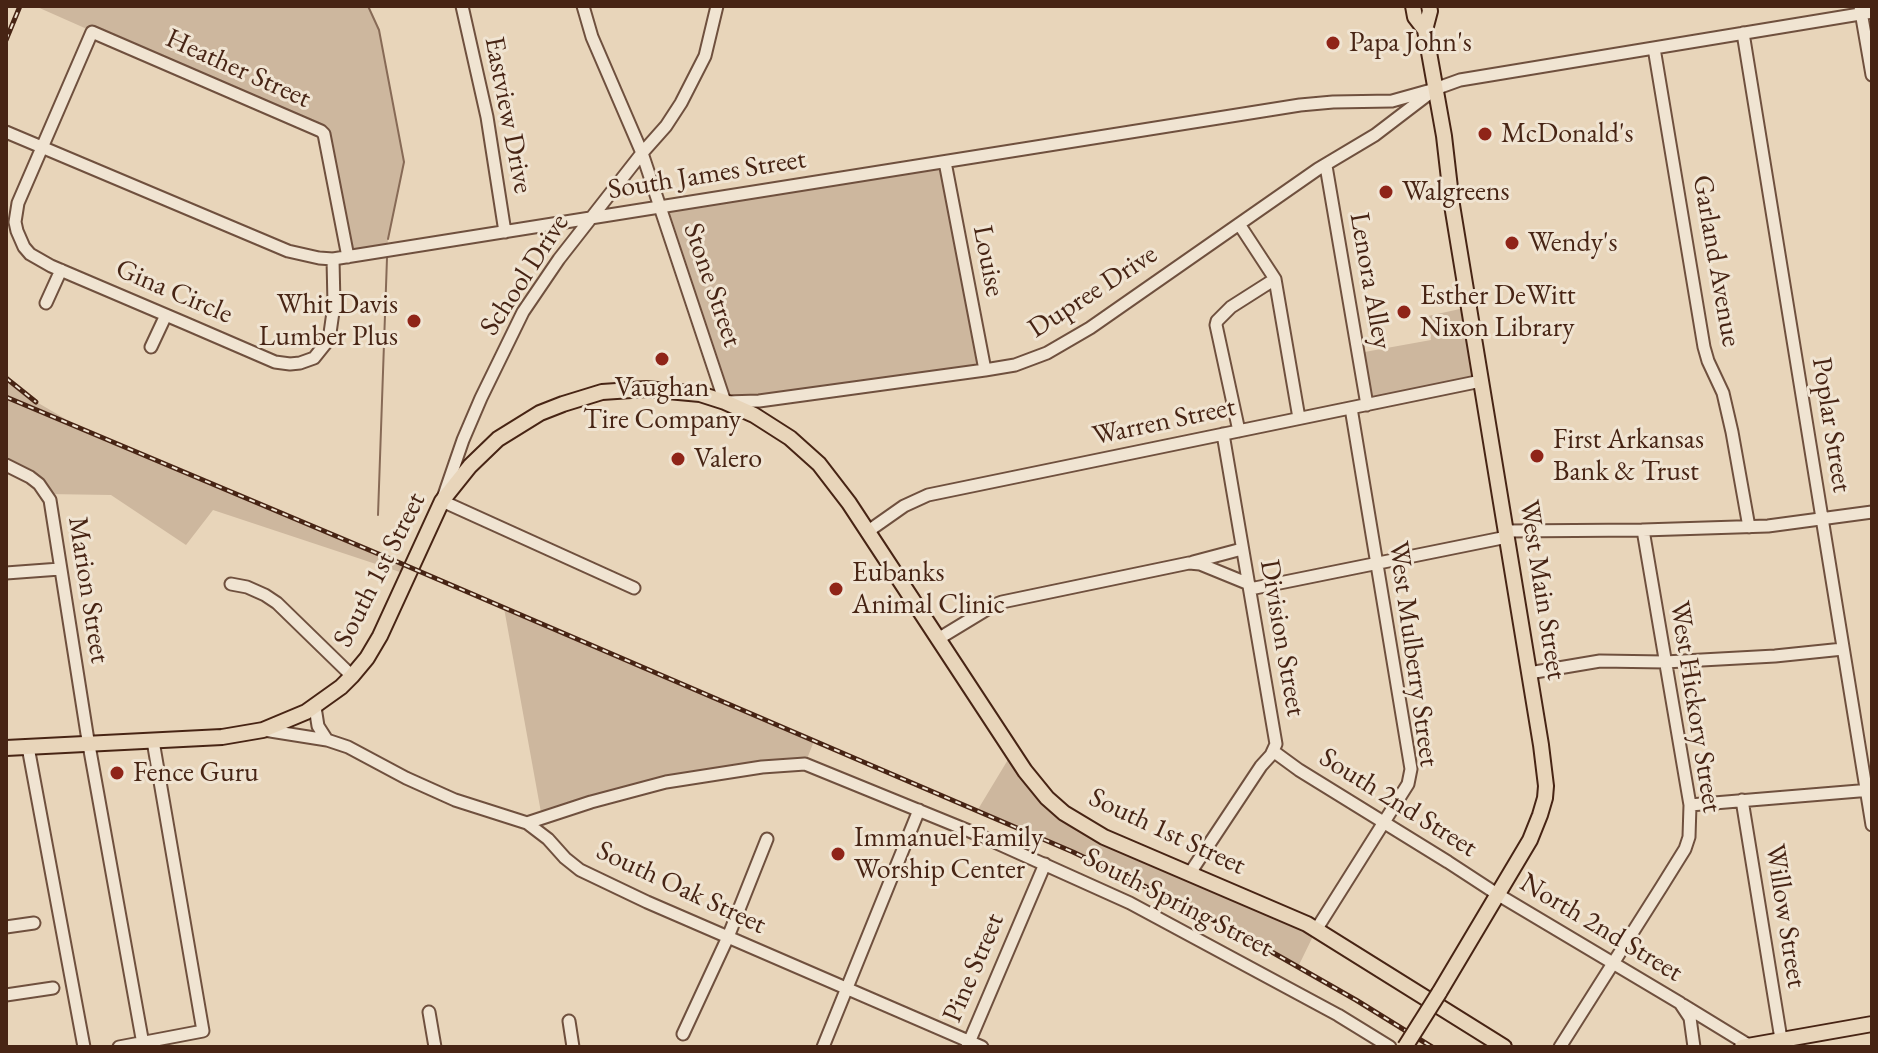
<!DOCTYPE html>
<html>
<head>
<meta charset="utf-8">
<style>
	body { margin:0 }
	#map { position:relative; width:1878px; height:1053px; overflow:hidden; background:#e8d5ba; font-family:"EB Garamond",serif }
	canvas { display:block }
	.frame { position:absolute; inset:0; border:8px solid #472414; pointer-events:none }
</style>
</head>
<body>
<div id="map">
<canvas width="1878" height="1053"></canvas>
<div class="frame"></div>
</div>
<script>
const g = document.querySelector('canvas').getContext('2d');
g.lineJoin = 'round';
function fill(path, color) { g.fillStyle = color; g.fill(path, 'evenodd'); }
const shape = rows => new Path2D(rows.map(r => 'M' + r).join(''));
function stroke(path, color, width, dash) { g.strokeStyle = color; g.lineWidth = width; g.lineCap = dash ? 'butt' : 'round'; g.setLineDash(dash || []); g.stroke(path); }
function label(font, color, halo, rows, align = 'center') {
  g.font = font + ' "EB Garamond",serif'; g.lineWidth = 6; g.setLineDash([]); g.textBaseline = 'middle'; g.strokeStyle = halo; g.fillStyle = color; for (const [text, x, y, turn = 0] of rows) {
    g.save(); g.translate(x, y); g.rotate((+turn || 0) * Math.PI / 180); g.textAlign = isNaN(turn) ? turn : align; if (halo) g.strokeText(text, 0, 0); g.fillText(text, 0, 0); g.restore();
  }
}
fill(shape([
	[35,6,368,6,379,30,404,162,388,237,387,252,348,257,324,134],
	[945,162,985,370,725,402,660,206],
	[1469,307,1481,381,1368,405,1359,353,1431,340,1428,316],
	[6,378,28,397,91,434,411,570,409,575,213,510,186,545,111,495,47,494,6,465],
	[504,608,814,741,805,764,666,782,542,818],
	[1012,753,1064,813,1316,930,1298,967,1186,906,1130,878,977,811]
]), '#cdb79e');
stroke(shape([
	[368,6,379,30,404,162,388,239],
	[378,515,387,258]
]), '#876a56', 2);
const minor = shape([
	[462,6,487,117,505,232],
	[583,6,592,37,642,153,725,402,759,401,985,370,1015,365,1047,353,1090,328,1318,169,1375,135,1430,93],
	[1860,6,1872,75],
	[1743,33,1872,825],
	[1654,48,1704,347,1708,361,1723,393,1732,432,1749,527],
	[6,132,288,251,319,258,333,259,1300,105,1333,102,1392,101,1435,89,1460,80,1872,12],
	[945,162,985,370],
	[1326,166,1367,405],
	[1239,224,1275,279,1299,418],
	[333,259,334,305,330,333,326,343,314,358,300,363,290,364,275,362,187,324,51,266,30,254,24,247,17,231,15,222,18,203,92,32,321,131,324,134,348,257],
	[46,303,61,270],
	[151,347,166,315],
	[1239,431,1216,325,1217,321,1231,307,1275,279],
	[6,465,30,477,39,484,50,500,87,734,143,1044],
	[1506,531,1643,530,1768,526,1872,512],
	[867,532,904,506,928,495,1481,381],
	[1193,562,1242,549],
	[6,573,60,569],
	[231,584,247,587,265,595,277,603,352,676],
	[634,588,442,501,463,440,481,398,523,312,559,259,642,153,666,126,681,103,705,56,717,6],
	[1250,589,1507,537],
	[938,639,994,605,1002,602,1189,563,1200,564,1249,584],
	[1529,673,1600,661,1665,662,1775,656,1843,649],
	[315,707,318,726,327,740,348,747,406,778,455,800,527,823,548,839,565,858,580,870,647,902,982,1047],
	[264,730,327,740],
	[28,747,84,1047],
	[1273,751,1299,770,1448,862,1497,894,1680,1003,1690,1018,1694,1047],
	[1742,800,1781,1039],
	[1690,805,1871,790],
	[527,823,591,802,666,782,762,767,805,764,979,835,1130,903,1338,1015,1390,1047],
	[1190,873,1261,766,1271,755,1276,744,1223,434],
	[6,927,34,923],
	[1316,930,1408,784,1411,769,1351,408],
	[6,995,53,988],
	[1683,1005,1750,1046],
	[429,1012,435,1047],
	[569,1021,573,1047],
	[683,1034,728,937,767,839],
	[119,1047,203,1031,153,741],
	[823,1047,919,810],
	[967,1047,1045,864],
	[1560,1047,1662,886,1685,849,1689,837,1690,805,1643,530]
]);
const major = shape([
	[1413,6,1415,17,1425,30],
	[1429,6,1430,11,1425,30,1444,136,1452,205,1541,745,1546,786,1545,798,1540,815,1530,840,1439,993],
	[6,748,222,737,263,730,306,712,341,687,352,676,367,658,380,636,442,501,470,466,498,439,540,413,563,404,602,392,646,389,700,394,725,402,754,415,790,438,819,464,849,503,1025,771,1047,798,1064,813,1104,837,1307,924,1504,1047],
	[1742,1047,1872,1024]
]);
stroke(minor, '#6f503e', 15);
stroke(major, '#472414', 18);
stroke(minor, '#f0e4d2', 11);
stroke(major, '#e8d5ba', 14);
const rail = shape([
	[6,40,20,6],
	[6,378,36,402],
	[6,397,400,563,1073,852,1186,906,1242,935,1356,1000,1432,1047]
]);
stroke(rail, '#472414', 5);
stroke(rail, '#f0e4d2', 2, [6]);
const majorBridge = shape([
	[1405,1047,1439,993]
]);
stroke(majorBridge, '#472414', 18, []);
stroke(majorBridge, '#e8d5ba', 14);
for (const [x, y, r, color] of [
	[1333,43,8,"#8f2418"],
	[1485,134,8,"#8f2418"],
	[1386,192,8,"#8f2418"],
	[1512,243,8,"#8f2418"],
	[1404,312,8,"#8f2418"],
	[414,321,8,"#8f2418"],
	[662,359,8,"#8f2418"],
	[1537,456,8,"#8f2418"],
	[678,459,8,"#8f2418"],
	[836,589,8,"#8f2418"],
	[117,773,8,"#8f2418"],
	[838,854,8,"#8f2418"]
]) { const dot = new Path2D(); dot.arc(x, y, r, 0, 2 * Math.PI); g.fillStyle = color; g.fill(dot); stroke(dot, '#f0e4d2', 3); }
label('28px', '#472414', '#f0e4d2', [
	["Papa John's",1349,43],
	["McDonald's",1501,134],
	["Walgreens",1402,192],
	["Wendy's",1528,243],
	["Esther DeWitt",1420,296],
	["Nixon Library",1420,328],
	["Whit Davis",398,305,"right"],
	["Lumber Plus",398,337,"right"],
	["Vaughan",662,388,"center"],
	["Tire Company",662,420,"center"],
	["First Arkansas",1553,440],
	["Bank & Trust",1553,472],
	["Valero",694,459],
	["Eubanks",852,573],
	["Animal Clinic",852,605],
	["Fence Guru",133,773],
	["Immanuel Family",854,838],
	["Worship Center",854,870]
], 'left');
label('28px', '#472414', '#f0e4d2', [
	["Heather Street",238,69,24],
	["Eastview Drive",508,115,79],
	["South James Street",707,175,-9],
	["Louise",988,261,79],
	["Garland Avenue",1716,261,80],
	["School Drive",525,275,-57],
	["Lenora Alley",1370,281,80],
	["Stone Street",712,285,71],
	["Gina Circle",174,292,23],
	["Dupree Drive",1093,292,-33],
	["Warren Street",1164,422,-12],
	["Poplar Street",1831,425,81],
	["South 1st Street",380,570,-63],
	["Marion Street",88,590,81],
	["West Main Street",1542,590,81],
	["Division Street",1282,638,80],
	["West Mulberry Street",1413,654,82],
	["West Hickory Street",1695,707,81],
	["South 2nd Street",1398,803,32],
	["South 1st Street",1167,832,25],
	["South Oak Street",681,888,25],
	["South Spring Street",1178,903,27],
	["Willow Street",1785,916,81],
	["North 2nd Street",1601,928,31],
	["Pine Street",974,968,-67]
]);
</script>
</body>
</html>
